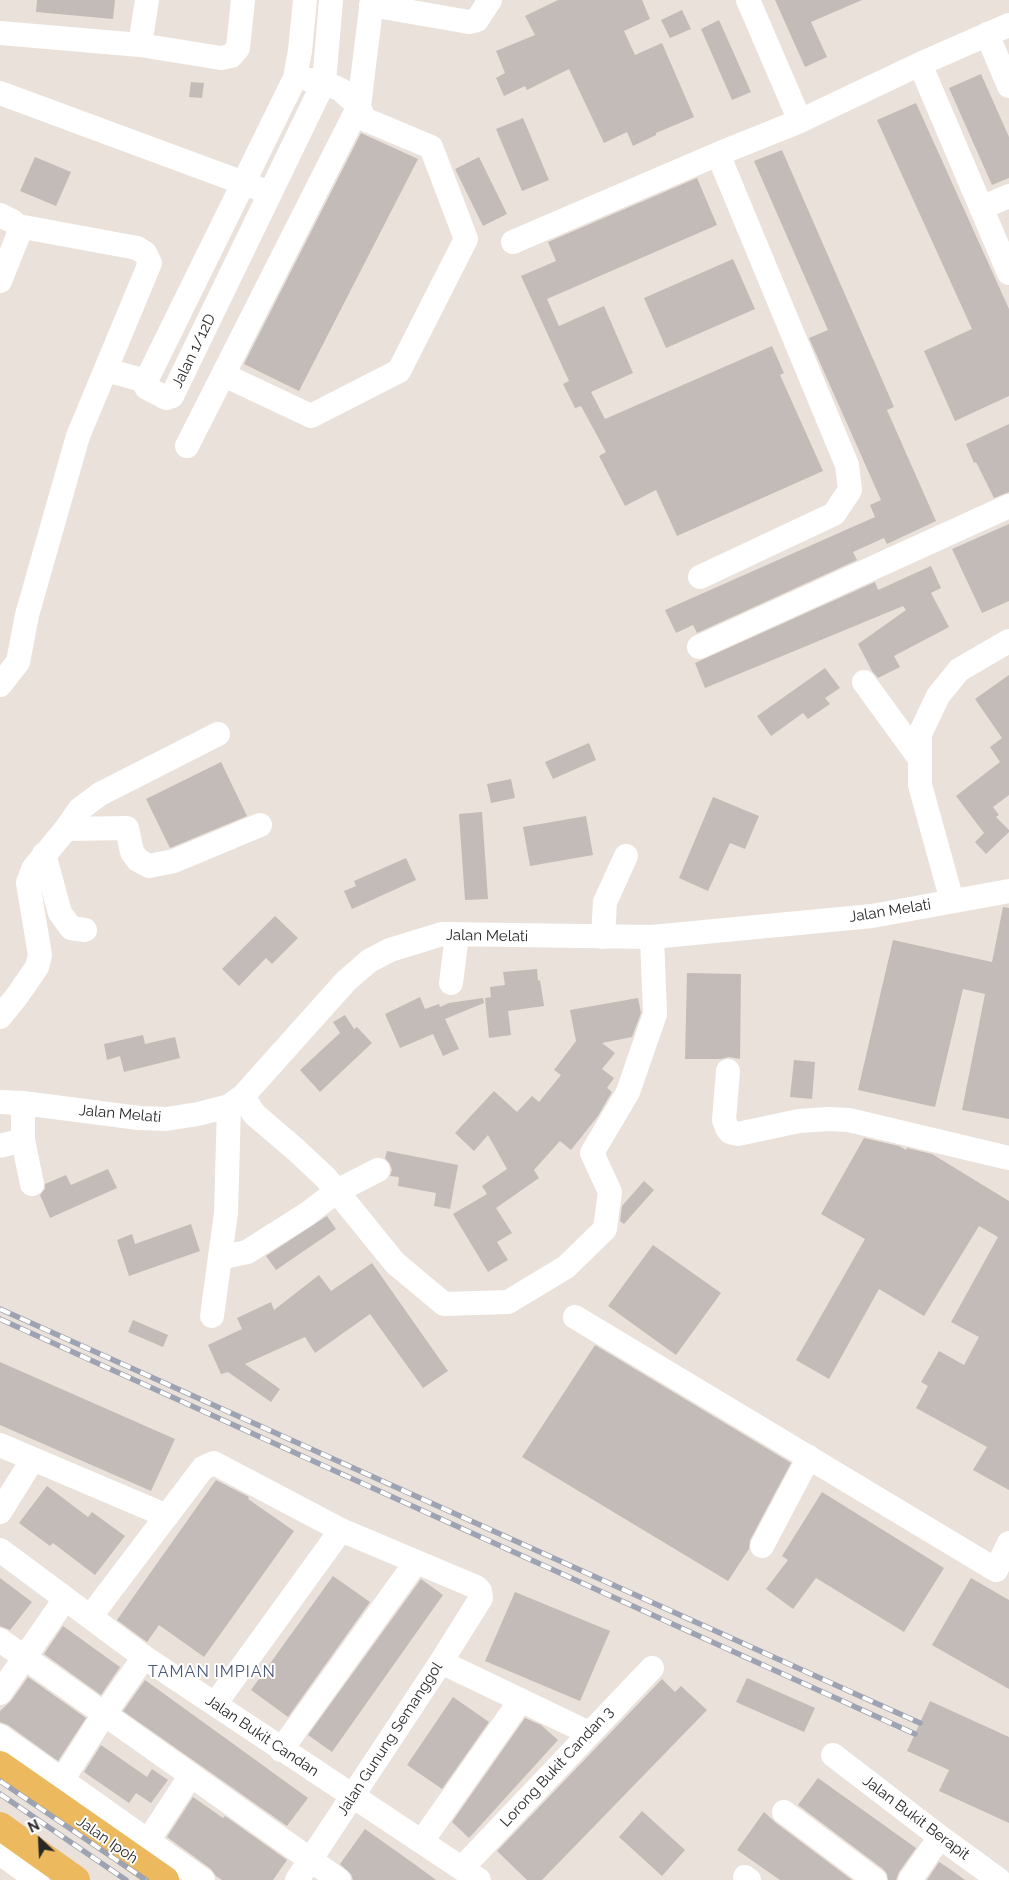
<!DOCTYPE html>
<html>
<head>
<meta charset="utf-8">
<style>
	body { margin:0 }
	#map { position:relative; width:1009px; height:1880px; overflow:hidden; background:#eae1da; font-family:Raleway,sans-serif }
	canvas { display:block }
	.north { position:absolute; left:15px; top:1815px; width:50px; height:50px; -webkit-text-stroke:4px #fff; paint-order:stroke; rotate:335deg; font-size:14px; font-weight:700; line-height:20px; text-align:center; color:#282828 }
	.north::after { content:''; display:block; margin:auto; width:18px; height:22px; background:#282828; clip-path:polygon(50% 0,100% 100%,50% 72%,0 100%) }
</style>
</head>
<body>
<div id="map">
<canvas width="1009" height="1880"></canvas>
<div class="north">N</div>
</div>
<script>
const g = document.querySelector('canvas').getContext('2d');
g.lineJoin = 'round';
function fill(path, color) { g.fillStyle = color; g.fill(path, 'evenodd'); }
const shape = rows => new Path2D(rows.map(r => 'M' + r).join(''));
function stroke(path, color, width, dash) { g.strokeStyle = color; g.lineWidth = width; g.lineCap = dash ? 'butt' : 'round'; g.setLineDash(dash || []); g.stroke(path); }
function label(font, color, halo, rows, align = 'center') {
  g.font = font + ' Raleway,sans-serif'; g.lineWidth = 4; g.setLineDash([]); g.textBaseline = 'middle'; g.strokeStyle = halo; g.fillStyle = color; for (const [text, x, y, turn = 0] of rows) {
    g.save(); g.translate(x, y); g.rotate((+turn || 0) * Math.PI / 180); g.textAlign = isNaN(turn) ? turn : align; if (halo) g.strokeText(text, 0, 0); g.fillText(text, 0, 0); g.restore();
  }
}
fill(shape([
	[37,0,115,0,113,19,36,12],
	[558,0,642,0,650,19,624,31,635,55,662,43,694,117,656,133,656,135,633,146,627,132,604,143,569,69,527,90,525,86,504,96,496,78,505,73,496,51,535,35,525,16],
	[775,0,862,0,811,22,827,57,805,67],
	[682,10,691,29,670,38,661,20],
	[719,20,751,92,732,100,701,29],
	[981,74,1009,137,1009,178,992,185,949,88],
	[191,82,204,83,202,98,189,97],
	[916,103,1009,309,1009,396,955,421,924,351,972,329,877,120],
	[523,118,549,180,522,191,496,129],
	[361,133,418,159,299,391,244,364],
	[782,150,894,407,887,410,936,521,887,544,884,538,853,552,857,560,697,633,693,625,676,633,665,610,875,517,870,505,881,500,809,338,828,330,754,161],
	[35,157,71,172,56,206,20,191],
	[479,157,507,214,483,226,455,169],
	[697,178,717,225,547,299,559,326,604,306,633,373,591,392,605,419,772,346,784,373,780,375,823,471,677,536,656,490,625,506,599,456,606,452,581,406,575,408,563,384,569,381,521,276,556,261,548,242],
	[733,259,755,309,666,348,644,298],
	[1009,424,1009,492,994,498,976,462,974,463,966,444],
	[1009,524,1009,601,982,613,952,549],
	[931,566,941,588,931,593,949,627,894,656,900,667,878,678,872,671,858,644,906,610,903,606,705,688,695,663,875,582,878,590],
	[825,668,840,688,825,698,830,704,808,719,803,713,771,736,757,716],
	[1009,675,1009,795,993,807,999,815,996,817,1009,830,1009,832,986,854,975,842,984,833,956,796,1000,762,990,747,1002,738,975,699],
	[589,743,596,760,553,779,545,762],
	[221,762,247,816,170,848,146,799],
	[511,779,515,798,491,803,487,784],
	[713,797,759,816,745,849,730,843,708,891,679,878],
	[482,812,488,899,465,900,459,814],
	[586,816,593,855,530,866,523,827],
	[406,858,416,880,352,909,344,891,356,886,354,881],
	[1003,907,1009,908,1009,1119,962,1110,985,994,963,989,935,1107,858,1090,893,940,992,962],
	[275,916,298,938,272,964,266,958,239,986,222,969],
	[537,969,538,981,540,980,544,1006,508,1011,511,1035,489,1038,485,998,491,997,490,987,505,985,503,972],
	[687,973,741,974,740,1059,729,1057,721,1059,685,1059],
	[420,997,425,1009,439,1004,440,1007,449,1003,483,998,484,1003,445,1019,459,1049,443,1056,433,1034,400,1048,385,1014],
	[638,998,641,1013,632,1037,602,1043,615,1053,602,1069,614,1078,607,1088,612,1092,598,1116,571,1150,560,1141,534,1170,539,1178,496,1208,512,1233,497,1242,508,1260,488,1272,453,1214,487,1194,482,1186,507,1169,488,1135,474,1151,455,1133,494,1091,517,1112,532,1096,539,1102,561,1075,554,1070,576,1041,570,1010],
	[345,1015,354,1029,357,1027,372,1043,320,1092,300,1070,340,1033,333,1022],
	[143,1035,145,1044,175,1037,180,1058,124,1072,120,1056,107,1060,104,1044],
	[794,1060,815,1062,812,1099,790,1097],
	[864,1138,899,1146,906,1150,907,1148,932,1154,1009,1201,1009,1490,973,1470,987,1447,916,1408,928,1386,921,1382,939,1351,964,1365,979,1337,951,1322,998,1237,979,1226,924,1316,879,1289,829,1379,796,1360,865,1239,821,1214],
	[387,1151,458,1165,450,1209,434,1206,436,1193,398,1186,399,1177,390,1176,392,1170,390,1164,385,1158],
	[108,1169,117,1188,50,1218,40,1195,45,1189,45,1184,66,1175,71,1185],
	[644,1181,654,1190,624,1224,620,1221,622,1206],
	[327,1216,336,1229,276,1270,266,1256],
	[191,1224,200,1251,129,1276,117,1240,132,1234,135,1244],
	[653,1245,721,1293,676,1355,608,1306],
	[372,1263,448,1371,423,1388,370,1314,315,1353,305,1337,245,1364,280,1389,271,1402,228,1372,221,1374,208,1345,242,1329,237,1318,271,1302,274,1310,319,1275,331,1291],
	[133,1320,168,1335,163,1347,128,1332],
	[595,1345,791,1463,750,1540,749,1549,728,1581,522,1457],
	[0,1362,175,1439,151,1491,0,1425],
	[216,1480,249,1497,248,1499,294,1531,204,1657,159,1625,147,1642,117,1620],
	[47,1486,88,1517,92,1512,125,1536,95,1575,53,1543,50,1546,19,1523],
	[822,1492,944,1568,904,1632,816,1578,793,1609,766,1589,788,1560,782,1556],
	[333,1576,370,1602,288,1717,251,1690],
	[0,1578,32,1602,10,1630,0,1626],
	[971,1578,1009,1600,1009,1689,932,1645],
	[421,1579,443,1595,332,1752,308,1735],
	[515,1592,610,1631,580,1701,485,1661],
	[63,1626,120,1667,101,1695,44,1654],
	[28,1677,86,1718,58,1761,8,1725,0,1722,0,1711,11,1701],
	[747,1678,815,1708,804,1732,736,1702],
	[662,1679,675,1692,681,1686,707,1710,542,1880,527,1880,497,1851],
	[145,1680,308,1798,287,1826,123,1711],
	[453,1697,489,1722,442,1789,407,1765],
	[930,1701,1009,1737,1009,1823,939,1791,949,1770,907,1751],
	[525,1718,541,1725,558,1740,469,1838,452,1822],
	[101,1745,147,1777,152,1769,168,1780,151,1803,136,1793,129,1803,84,1772],
	[818,1778,916,1848,899,1872,896,1880,888,1880,887,1874,883,1869,798,1805],
	[193,1797,223,1818,225,1816,287,1860,273,1880,222,1880,216,1876,211,1869,167,1837],
	[642,1811,685,1850,662,1876,619,1837],
	[764,1812,776,1823,852,1880,780,1880,737,1850],
	[365,1829,417,1866,436,1880,353,1880,351,1874,340,1864],
	[939,1862,947,1867,965,1880,927,1880]
]), '#c2bbb7');
stroke(shape([
	[305,0,300,51,295,78,146,381,145,385,147,388,166,398,172,396,324,82,331,0],
	[748,0,800,121],
	[371,5,469,22,477,20,490,0],
	[0,33,140,45,221,58,231,56,238,48,243,0],
	[987,34,1009,86],
	[140,45,147,0],
	[920,64,1009,273],
	[0,93,257,188],
	[981,208,1009,196],
	[0,215,12,221,18,226,18,236,0,281],
	[513,242,718,154,800,121,920,64,1009,25],
	[106,370,146,381],
	[224,375,311,416,399,371,466,239,431,147,364,119,359,106,341,90,324,82,309,80],
	[187,446,359,106,372,0],
	[700,577,834,514,850,490,847,465,718,154],
	[699,647,1009,506],
	[864,682,920,759],
	[0,685,18,662,27,615,78,436,150,263,145,253,137,248,18,226],
	[66,829,80,809,100,794,218,734],
	[44,854,60,913,71,928,85,930],
	[952,901,920,785,920,734,938,696,959,670,1009,641],
	[603,937,605,902,626,856],
	[451,983,457,935],
	[0,1017,17,996,37,967,40,955,28,883,33,869,66,829,127,828,132,852,138,860,149,866,174,861,260,825],
	[728,1071,724,1120,727,1128,730,1132,738,1134,799,1121,828,1119,849,1120,1009,1158],
	[243,1096,254,1114,295,1149,326,1178,395,1263,444,1304,508,1302,566,1267,605,1229,610,1192,592,1153,628,1092,655,1014,652,937],
	[0,1102,23,1103,139,1118,166,1119,198,1114,229,1106,243,1096,346,981,369,961,390,950,442,934,652,937,872,916,1009,891],
	[23,1103,23,1140,32,1184],
	[0,1146,23,1140],
	[220,1258,247,1252,307,1214,337,1191,378,1170],
	[212,1316,226,1213,229,1106],
	[575,1317,996,1570,1009,1543],
	[0,1445,167,1516],
	[0,1512,33,1459],
	[762,1546,809,1457],
	[0,1550,144,1657,479,1880],
	[90,1617,203,1468,214,1463,341,1530,476,1587,480,1591,481,1598,441,1662,297,1880],
	[0,1640,339,1880],
	[441,1662,589,1733],
	[0,1693,65,1599],
	[215,1704,341,1530],
	[0,1736,203,1880],
	[281,1750,416,1562],
	[833,1755,940,1837,999,1880],
	[54,1793,105,1713,144,1657],
	[784,1812,875,1880],
	[148,1841,191,1775],
	[422,1841,521,1700],
	[0,1853,37,1880],
	[462,1868,652,1668],
	[745,1877,749,1880],
	[910,1880,940,1837]
]), '#fff', 24);
stroke(shape([
	[0,1765,165,1880],
	[0,1826,76,1880]
]), '#ecb95e', 28);
const rail = shape([
	[0,1309,920,1723],
	[0,1319,915,1734],
	[0,1781,146,1880],
	[0,1794,126,1880]
]);
stroke(rail, '#9da3b2', 5.5);
stroke(rail, '#fff', 4, [11]);
label('15px', '#282828', '#fff', [
	["Jalan 1/12D",194,351,-64],
	["Jalan Melati",890,911,-9],
	["Jalan Melati",487,936,1],
	["Jalan Melati",120,1114,5],
	["Jalan Bukit Candan",262,1736,34],
	["Jalan Gunung Semanggol",390,1739,-57],
	["Lorong Bukit Candan 3",557,1767,-47],
	["Jalan Bukit Berapit",916,1818,37],
	["Jalan Ipoh",107,1840,35]
]);
g.letterSpacing = '1px';
label('16px', '#4a5877', '#fff', [
	["TAMAN IMPIAN",212,1672]
]);
g.letterSpacing = '0px';
</script>
</body>
</html>
